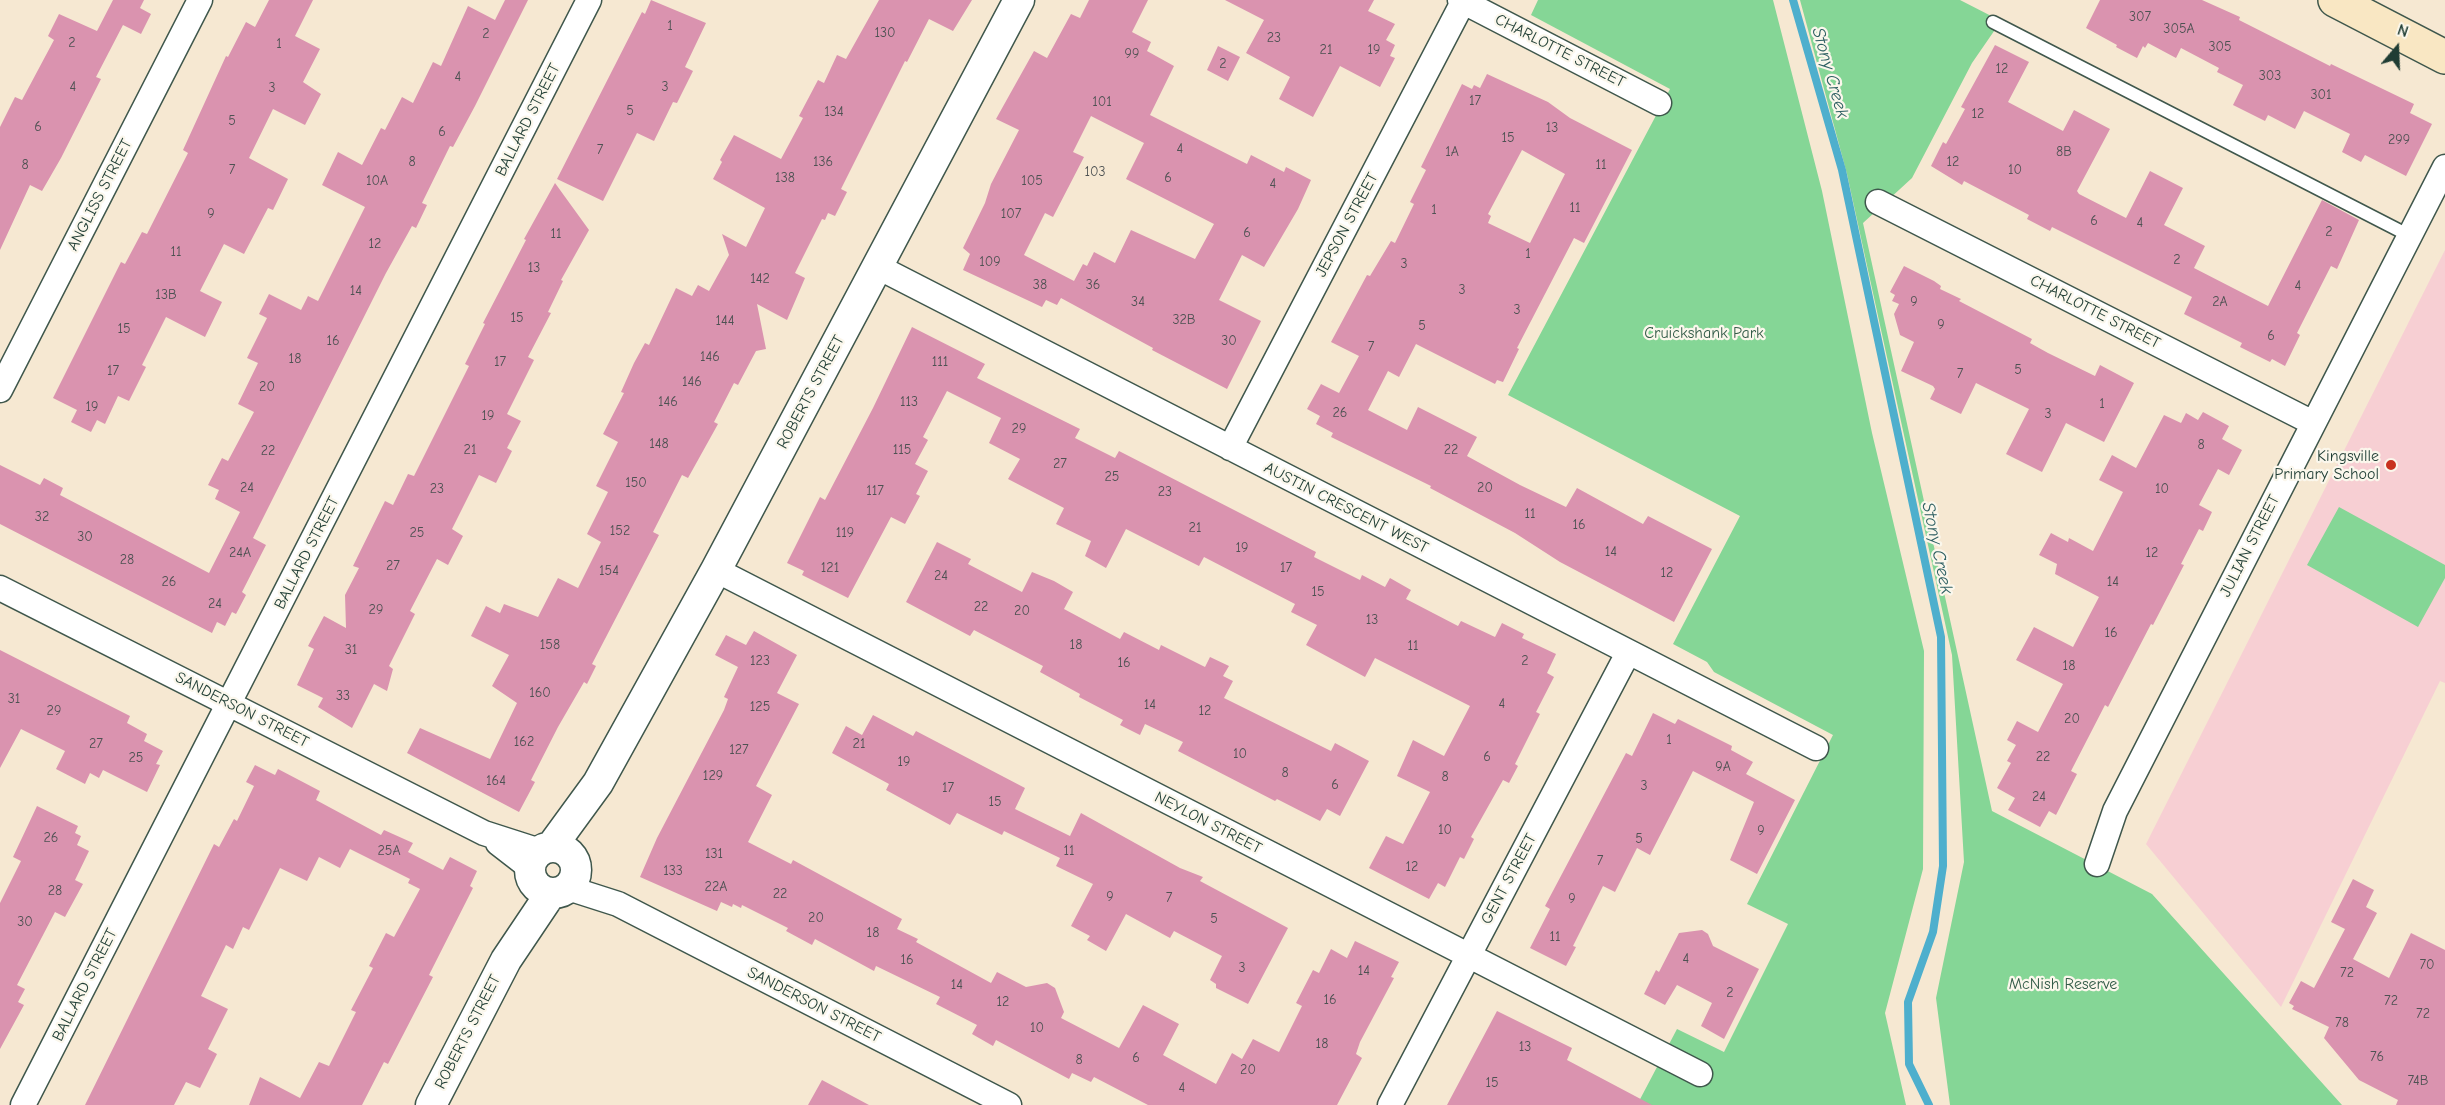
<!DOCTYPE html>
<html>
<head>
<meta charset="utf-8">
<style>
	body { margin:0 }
	#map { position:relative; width:2445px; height:1105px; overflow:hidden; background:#f6e8d2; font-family:"Comic Neue",sans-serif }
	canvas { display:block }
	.north { position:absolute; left:2367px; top:18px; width:60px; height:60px; -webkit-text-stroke:4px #fbf7ec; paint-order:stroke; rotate:19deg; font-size:16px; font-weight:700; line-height:24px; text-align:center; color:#1f3d34 }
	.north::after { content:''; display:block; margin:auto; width:21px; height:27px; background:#1f3d34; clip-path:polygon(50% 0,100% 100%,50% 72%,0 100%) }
</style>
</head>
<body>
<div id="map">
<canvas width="2445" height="1105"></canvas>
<div class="north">N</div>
</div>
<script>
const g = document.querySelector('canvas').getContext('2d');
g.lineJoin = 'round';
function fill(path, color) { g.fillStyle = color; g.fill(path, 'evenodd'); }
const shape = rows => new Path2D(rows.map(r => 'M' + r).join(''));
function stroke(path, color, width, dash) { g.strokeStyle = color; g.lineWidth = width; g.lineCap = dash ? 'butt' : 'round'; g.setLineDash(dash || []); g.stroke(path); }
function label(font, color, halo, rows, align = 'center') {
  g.font = font + ' "Comic Neue",sans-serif'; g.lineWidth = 4.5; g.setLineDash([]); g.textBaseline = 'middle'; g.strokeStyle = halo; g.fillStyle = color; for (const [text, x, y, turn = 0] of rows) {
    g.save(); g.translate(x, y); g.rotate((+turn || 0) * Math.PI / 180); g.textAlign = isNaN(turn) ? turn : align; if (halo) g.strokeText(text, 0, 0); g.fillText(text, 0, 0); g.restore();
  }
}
fill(shape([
	[2445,250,2445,683,2440,681,2281,1007,2146,844]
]), '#f7cfd3');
fill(shape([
	[1538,0,1773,0,1822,191,1872,433,1924,651,1923,869,1885,1013,1906,1105,1637,1105,1677,1029,1724,1052,1788,924,1747,904,1833,735,1714,672,1707,662,1673,644,1740,516,1508,395,1670,89,1531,15],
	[1800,0,1960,0,2001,21,1972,63,1912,178,1863,223,1992,811,2152,894,2342,1105,1950,1105,1936,998,1964,862,1952,655,1847,174],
	[2339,507,2445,565,2445,578,2418,627,2307,565]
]), '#85d696');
stroke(shape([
	[1793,0,1842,170,1941,637,1943,866,1933,932,1908,1002,1909,1064,1929,1105]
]), '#4eafcd', 8);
fill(shape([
	[113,0,144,0,140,8,151,14,141,34,123,25,96,77,101,79,61,158,42,191,30,185,0,250,0,127,15,97,22,100,54,40,48,36,59,14,97,31],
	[269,0,313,0,295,36,320,49,303,82,321,94,305,125,273,109,249,158,288,179,273,210,268,208,244,254,224,244,200,291,222,302,205,337,166,317,142,365,146,367,129,401,118,396,105,424,97,420,91,432,71,422,77,410,53,398,121,262,125,264,142,232,147,234,188,153,183,150,226,56,228,57,246,22,255,27],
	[505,0,528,0,475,106,453,147,450,146,422,203,427,205,416,228,412,226,386,273,253,538,266,545,242,592,246,595,236,614,232,612,225,626,217,622,212,633,0,524,0,465,40,485,44,478,63,488,60,495,209,573,240,512,215,499,219,490,208,485,222,458,228,461,254,412,238,404,258,363,247,358,267,318,259,314,269,294,301,310,308,296,318,301,365,207,322,185,338,152,362,165,381,128,385,130,402,97,413,103,433,62,441,66,468,6,495,20],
	[651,0,706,23,685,67,693,71,677,103,673,102,654,141,637,133,603,201,557,179,642,12,645,14],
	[879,0,972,0,953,31,929,19,907,62,905,61,841,189,847,192,835,216,828,213,825,220,822,219,795,273,805,278,787,320,757,304,766,349,756,351,738,385,734,383,714,422,718,424,688,478,682,475,653,532,659,535,592,664,596,666,587,684,584,682,558,727,531,780,535,782,519,812,407,753,420,728,490,759,517,703,492,686,509,655,471,636,486,606,500,613,504,604,538,617,558,578,578,588,601,542,587,534,608,492,596,486,618,442,603,434,624,393,621,392,634,363,645,343,649,345,676,288,692,296,698,285,709,291,729,255,722,234,746,247,765,208,713,179,722,162,720,160,734,135,781,159,803,118,799,116,818,80,824,83,837,55,846,59],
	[1089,0,1148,0,1132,32,1151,42,1147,51,1174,66,1150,115,1247,164,1251,155,1284,172,1286,167,1311,180,1298,209,1264,267,1242,255,1219,300,1261,321,1227,389,1152,350,1153,348,1061,298,1057,305,1046,300,1042,307,963,270,970,254,963,248,985,203,991,184,1019,130,996,119,1034,51,1047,58,1071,14,1080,18],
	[1091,116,1144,143,1126,179,1214,224,1195,259,1131,230,1115,263,1094,252,1087,266,1083,264,1074,281,1024,255,1045,213,1053,217,1084,157,1073,152],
	[1225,0,1374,0,1368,11,1395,24,1386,40,1395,45,1390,56,1395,58,1380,87,1340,66,1313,117,1279,99,1290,77,1246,53,1264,20],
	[2100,0,2202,0,2240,17,2239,20,2330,66,2331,64,2414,104,2410,113,2432,124,2406,176,2365,155,2361,162,2342,152,2350,134,2304,111,2295,129,2268,115,2265,121,2233,105,2243,85,2217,72,2219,68,2181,48,2176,58,2148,43,2145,48,2143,46,2137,58,2116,47,2117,45,2086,28],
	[1995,45,2029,62,2008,102,2063,131,2074,110,2110,129,2077,191,2079,194,2126,218,2150,171,2183,188,2164,225,2205,246,2194,268,2268,306,2322,200,2359,220,2337,269,2331,266,2297,333,2300,335,2285,366,2272,359,2270,362,2240,347,2242,343,2184,314,2192,297,2052,227,2050,231,2027,219,2029,215,1964,181,1962,185,1931,166,1943,142,1946,144,1965,109,1961,107],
	[1218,46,1240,57,1228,81,1207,70],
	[1487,74,1548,102,1570,118,1632,150,1584,243,1574,238,1517,348,1519,349,1503,382,1497,380,1495,384,1416,344,1399,377,1388,371,1368,410,1407,430,1418,407,1477,437,1467,456,1520,485,1566,507,1577,488,1643,524,1648,516,1712,549,1674,622,1560,562,1515,533,1430,488,1431,486,1331,437,1333,433,1316,424,1320,416,1307,409,1321,384,1339,393,1359,356,1331,342,1367,275,1370,276,1391,241,1395,243,1414,204,1410,202,1426,170,1421,167,1462,84,1472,89,1474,85,1480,88],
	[1522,150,1565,174,1530,243,1488,223,1491,216,1488,214],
	[555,183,589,230,561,280,563,281,548,312,551,313,528,357,534,360,507,414,521,421,507,448,512,451,496,483,479,475,452,529,463,536,448,565,437,559,410,611,415,614,389,666,393,669,387,691,374,684,352,728,318,707,323,698,297,685,314,649,308,646,324,616,346,628,345,595,359,568,353,566,385,501,393,505,408,474,414,476,469,366,465,364,485,324,483,323,526,240,524,239],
	[1904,266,1934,281,1941,286,1940,289,1961,299,1959,301,2032,339,2030,343,2048,353,2095,376,2100,365,2134,383,2104,442,2066,423,2042,472,2006,454,2029,409,1976,383,1961,414,1930,399,1935,389,1933,386,1901,371,1914,342,1900,335,1894,314,1899,304,1892,301,1895,295,1890,292],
	[912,327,985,364,977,378,1080,429,1075,438,1115,458,1119,451,1316,552,1314,557,1360,580,1362,575,1385,587,1390,578,1411,590,1406,599,1458,626,1461,621,1495,637,1502,623,1524,634,1522,638,1556,654,1547,673,1554,677,1536,712,1540,714,1515,764,1518,766,1509,783,1503,780,1471,837,1474,839,1464,859,1460,857,1445,887,1438,883,1429,899,1369,868,1386,836,1403,844,1430,792,1397,776,1413,740,1444,756,1470,706,1375,658,1365,677,1306,645,1317,625,1291,612,1295,604,1204,557,1199,566,1126,529,1106,568,1085,556,1091,541,1056,524,1064,508,1008,479,1020,459,989,443,1001,418,947,391,923,437,928,440,915,464,928,471,916,494,920,496,905,524,891,517,848,598,802,575,804,571,787,563,820,497,825,500,873,408],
	[2203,412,2229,426,2222,439,2242,450,2229,475,2218,469,2199,505,2212,512,2203,531,2199,529,2181,564,2184,565,2153,625,2151,624,2108,707,2105,705,2071,771,2077,774,2056,815,2049,811,2040,827,2008,810,2015,798,1997,788,2011,763,2007,761,2016,745,2007,740,2017,721,2038,732,2063,684,2016,660,2034,627,2073,647,2099,597,2055,574,2057,564,2039,555,2051,533,2068,542,2069,538,2093,551,2123,492,2099,480,2112,455,2136,468,2164,415,2181,423,2186,413,2198,420],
	[937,542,971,559,968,564,1022,592,1032,572,1054,581,1073,592,1064,609,1120,639,1124,632,1159,650,1161,645,1205,667,1210,657,1229,666,1223,676,1233,681,1224,698,1331,751,1335,743,1369,761,1340,816,1327,809,1320,821,1277,799,1275,801,1178,751,1183,742,1145,724,1140,735,1120,725,1123,720,1079,697,1080,694,1040,672,1043,666,974,630,970,636,906,602],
	[754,631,797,655,777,693,799,704,756,786,772,795,748,842,791,864,793,860,902,919,897,929,918,939,916,942,991,983,997,972,1026,987,1047,983,1055,988,1064,1012,1061,1018,1119,1048,1143,1005,1179,1024,1163,1055,1216,1084,1232,1053,1242,1059,1253,1039,1279,1052,1302,1006,1296,1003,1313,970,1319,973,1331,949,1347,958,1355,941,1399,962,1391,977,1394,978,1360,1042,1356,1054,1362,1058,1337,1105,1148,1105,1094,1077,1091,1082,1072,1073,1069,1079,996,1040,993,1046,972,1034,977,1025,936,1004,940,997,876,966,874,971,815,939,812,945,786,931,788,928,742,905,741,908,733,904,732,907,721,902,717,911,640,877,657,838,724,710,728,699,724,697,738,667,715,655,726,635,746,645],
	[0,650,130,716,127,723,147,734,144,741,163,751,156,764,160,765,147,792,103,770,99,778,90,773,85,784,56,769,65,751,21,729,0,768],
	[1653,713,1675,724,1678,719,1732,746,1731,750,1753,762,1746,774,1795,800,1757,874,1730,860,1754,802,1693,771,1650,855,1637,848,1615,892,1603,886,1573,946,1576,947,1566,966,1530,948,1550,909,1545,906,1626,753,1632,756],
	[873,715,913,736,916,731,1025,788,1015,809,1070,836,1081,813,1180,868,1203,877,1200,881,1288,928,1248,1004,1216,988,1216,984,1210,980,1222,956,1174,931,1170,938,1126,914,1106,951,1087,940,1090,936,1071,926,1093,884,1056,866,1060,858,1004,831,1002,835,957,813,950,825,886,790,889,784,832,753,846,726,862,735],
	[255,765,275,775,278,769,320,791,316,800,381,835,384,830,413,843,408,852,443,870,450,857,477,871,470,886,473,888,429,975,433,977,388,1064,384,1062,362,1105,249,1105,260,1077,300,1098,319,1062,329,1066,356,1012,351,1010,373,968,369,966,386,933,394,937,420,889,408,883,410,879,350,849,340,868,319,857,307,881,280,868,249,930,243,927,233,949,226,945,201,996,228,1009,208,1049,217,1054,200,1088,186,1082,174,1105,85,1105,214,844,219,847,234,819,237,821,254,786,246,782],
	[37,806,78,826,75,833,81,836,77,845,89,851,75,880,83,884,65,917,55,912,17,985,25,989,18,1002,24,1005,0,1049,0,903,21,861,13,857],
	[2353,879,2374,890,2366,907,2377,913,2353,959,2389,978,2411,933,2445,950,2445,1105,2396,1105,2398,1100,2359,1080,2324,1038,2329,1027,2292,1009,2294,1006,2289,1003,2301,981,2314,988,2345,929,2331,922],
	[1702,930,1708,934,1713,946,1759,969,1724,1039,1701,1026,1712,1003,1677,985,1665,1005,1644,994,1656,970,1659,972,1679,933],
	[1497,1011,1572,1048,1567,1060,1652,1105,1447,1105],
	[822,1080,869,1105,808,1105]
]), '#da93af');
const service = shape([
	[1993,22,2410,236]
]);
const minor = shape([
	[1460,0,1659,103],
	[1878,202,2313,423],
	[878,267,1816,748],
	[0,390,200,0],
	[1230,448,1463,2],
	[716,570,1700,1074],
	[0,588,484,833,540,851],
	[498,843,529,867],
	[2097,864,2115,811,2445,167],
	[568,888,618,904,1009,1105],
	[23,1105,589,0],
	[1390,1105,1628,653]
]);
const tertiary = shape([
	[552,846,598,783,716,570,1019,0],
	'530 870a23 23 0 1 1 46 0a23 23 0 1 1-46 0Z',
	[431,1105,506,960,551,893]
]);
const secondary = shape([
	[2335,0,2445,57]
]);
stroke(service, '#3f574c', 15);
stroke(minor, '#3f574c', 27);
stroke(tertiary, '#3f574c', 33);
stroke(secondary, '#3f574c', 36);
stroke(service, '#fff', 12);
stroke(minor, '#fff', 24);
stroke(tertiary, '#fff', 30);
stroke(secondary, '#f9e7c3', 33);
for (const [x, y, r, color] of [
	[2391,465,6,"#c8321e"]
]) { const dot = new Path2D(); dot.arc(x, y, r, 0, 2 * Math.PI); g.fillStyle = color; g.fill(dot); stroke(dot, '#fbf7ec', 2); }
label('14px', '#4e5253', null, [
	["307",2140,17],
	["1",670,26],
	["305A",2179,29],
	["130",885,33],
	["2",486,34],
	["23",1274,38],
	["2",72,43],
	["1",279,44],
	["305",2220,47],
	["21",1326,50],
	["19",1374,50],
	["99",1132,54],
	["2",1223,64],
	["12",2002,69],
	["303",2270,76],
	["4",458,77],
	["4",73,87],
	["3",665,87],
	["3",272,88],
	["301",2321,95],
	["17",1475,101],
	["101",1102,102],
	["5",630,111],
	["134",834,112],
	["12",1978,114],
	["5",232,121],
	["6",38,127],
	["13",1552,128],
	["6",442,132],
	["15",1508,138],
	["299",2399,140],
	["4",1180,149],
	["7",600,150],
	["1A",1452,152],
	["8B",2064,152],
	["8",412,162],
	["136",823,162],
	["12",1953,162],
	["8",25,165],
	["11",1601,165],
	["7",232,170],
	["10",2015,170],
	["103",1095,172],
	["138",785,178],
	["6",1168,178],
	["10A",377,181],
	["105",1032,181],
	["4",1273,184],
	["11",1575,208],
	["1",1434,210],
	["9",211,214],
	["107",1011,214],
	["6",2094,221],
	["4",2140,223],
	["2",2329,232],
	["6",1247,233],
	["11",556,234],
	["12",375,244],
	["11",176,252],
	["1",1528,254],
	["2",2177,260],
	["109",990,262],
	["3",1404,264],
	["13",534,268],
	["142",760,279],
	["38",1040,285],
	["36",1093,285],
	["4",2298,286],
	["3",1462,290],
	["14",356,291],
	["13B",166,295],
	["34",1138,302],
	["9",1914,302],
	["2A",2220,302],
	["3",1517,310],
	["15",517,318],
	["32B",1184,320],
	["144",725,321],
	["9",1941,325],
	["5",1422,326],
	["15",124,329],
	["6",2271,336],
	["16",333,341],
	["30",1229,341],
	["7",1371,347],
	["146",710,357],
	["18",295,359],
	["17",500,362],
	["111",940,362],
	["5",2018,370],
	["17",113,371],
	["7",1960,374],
	["146",692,382],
	["20",267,387],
	["146",668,402],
	["113",909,402],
	["1",2102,404],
	["19",92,407],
	["26",1340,413],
	["3",2048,414],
	["19",488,416],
	["29",1019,429],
	["148",659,444],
	["8",2201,445],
	["21",470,450],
	["115",902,450],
	["22",1451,450],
	["22",268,451],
	["27",1060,464],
	["25",1112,477],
	["150",636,483],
	["24",247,488],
	["20",1485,488],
	["23",437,489],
	["10",2162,489],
	["117",875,491],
	["23",1165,492],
	["11",1530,514],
	["32",42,517],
	["16",1579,525],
	["21",1195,528],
	["152",620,531],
	["25",417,533],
	["119",845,533],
	["30",85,537],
	["19",1242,548],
	["14",1611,552],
	["24A",240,553],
	["12",2152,553],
	["28",127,560],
	["27",393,566],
	["121",830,568],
	["17",1286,568],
	["154",609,571],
	["12",1667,573],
	["24",941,576],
	["26",169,582],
	["14",2113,582],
	["15",1318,592],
	["24",215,604],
	["22",981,607],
	["29",376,610],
	["20",1022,611],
	["13",1372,620],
	["16",2111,633],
	["158",550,645],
	["18",1076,645],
	["11",1413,646],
	["31",351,650],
	["123",760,661],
	["2",1525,661],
	["16",1124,663],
	["18",2069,666],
	["160",540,693],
	["33",343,696],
	["31",14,699],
	["4",1502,704],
	["14",1150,705],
	["125",760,707],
	["29",54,711],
	["12",1205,711],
	["20",2072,719],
	["1",1669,740],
	["162",524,742],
	["27",96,744],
	["21",859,744],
	["127",739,750],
	["10",1240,754],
	["6",1487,757],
	["22",2043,757],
	["25",136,758],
	["19",904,762],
	["9A",1723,767],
	["8",1285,773],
	["129",713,776],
	["8",1445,777],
	["164",496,781],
	["6",1335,785],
	["3",1644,786],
	["17",948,788],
	["24",2039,797],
	["15",995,802],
	["10",1445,830],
	["9",1761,831],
	["26",51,838],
	["5",1639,839],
	["25A",389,851],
	["11",1069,851],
	["131",714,854],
	["7",1600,861],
	["12",1412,867],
	["133",673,871],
	["22A",716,887],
	["28",55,891],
	["22",780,894],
	["9",1110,897],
	["7",1169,898],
	["9",1572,899],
	["20",816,918],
	["5",1214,919],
	["30",25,922],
	["18",873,933],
	["11",1555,937],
	["4",1686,959],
	["16",907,960],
	["70",2427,965],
	["3",1242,968],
	["14",1364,971],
	["72",2347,973],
	["14",957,985],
	["2",1730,993],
	["16",1330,1000],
	["72",2391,1001],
	["12",1003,1002],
	["72",2423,1014],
	["78",2342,1023],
	["10",1037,1028],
	["18",1322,1044],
	["13",1525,1047],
	["76",2377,1057],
	["6",1136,1058],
	["8",1079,1060],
	["20",1248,1070],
	["74B",2418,1081],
	["15",1492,1083],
	["4",1182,1088]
]);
label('16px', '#1f3d34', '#fbf7ec', [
	["CHARLOTTE STREET",1560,51,27],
	["BALLARD STREET",528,120,-63],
	["ANGLISS STREET",100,195,-63],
	["JEPSON STREET",1347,225,-62],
	["CHARLOTTE STREET",2095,312,27],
	["ROBERTS STREET",811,392,-62],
	["AUSTIN CRESCENT WEST",1346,508,27],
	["JULIAN STREET",2250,546,-63],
	["BALLARD STREET",307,553,-63],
	["SANDERSON STREET",242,710,27],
	["NEYLON STREET",1208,823,27],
	["GENT STREET",1509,879,-62],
	["BALLARD STREET",85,985,-63],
	["SANDERSON STREET",814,1005,27],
	["ROBERTS STREET",468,1032,-63]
]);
label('16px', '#335c48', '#fbf7ec', [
	["Cruickshank Park",1704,333],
	["McNish Reserve",2063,984]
]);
label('16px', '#1f3d34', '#fbf7ec', [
	["Kingsville",2379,456],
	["Primary School",2379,474]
], 'right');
label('italic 18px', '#2d5f62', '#fbf7ec', [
	["Stony Creek",1830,73,74],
	["Stony Creek",1937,548,78]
]);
</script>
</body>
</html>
